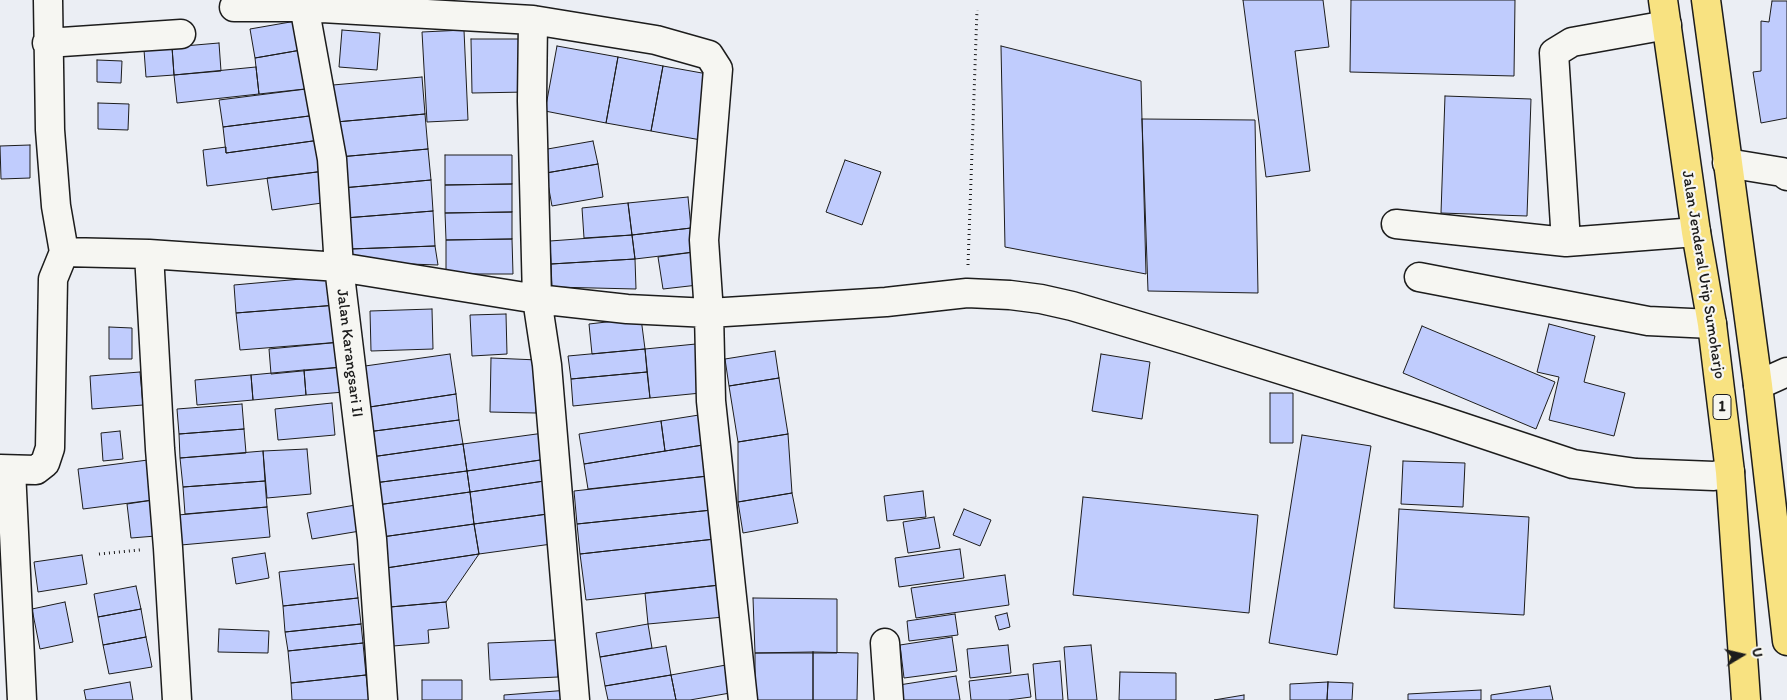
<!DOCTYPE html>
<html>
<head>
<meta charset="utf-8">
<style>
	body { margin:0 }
	#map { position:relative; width:1787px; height:700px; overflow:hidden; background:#ebeef4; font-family:Itim,sans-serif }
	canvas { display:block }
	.north { position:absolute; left:1717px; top:630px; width:50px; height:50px; -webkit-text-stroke:4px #f6f6f2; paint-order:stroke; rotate:81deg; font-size:14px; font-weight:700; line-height:20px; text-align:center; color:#1c1c1c }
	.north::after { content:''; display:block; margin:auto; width:18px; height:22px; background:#1c1c1c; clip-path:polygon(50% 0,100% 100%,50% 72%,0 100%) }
</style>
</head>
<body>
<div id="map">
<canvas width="1787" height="700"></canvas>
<div class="north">U</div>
</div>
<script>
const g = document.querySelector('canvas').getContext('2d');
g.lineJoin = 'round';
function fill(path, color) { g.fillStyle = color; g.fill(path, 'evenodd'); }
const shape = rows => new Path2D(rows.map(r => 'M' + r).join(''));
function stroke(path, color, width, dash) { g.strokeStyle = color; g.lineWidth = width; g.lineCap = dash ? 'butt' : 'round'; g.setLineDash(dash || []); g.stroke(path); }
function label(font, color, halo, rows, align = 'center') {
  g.font = font + ' Itim,sans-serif'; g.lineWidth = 4.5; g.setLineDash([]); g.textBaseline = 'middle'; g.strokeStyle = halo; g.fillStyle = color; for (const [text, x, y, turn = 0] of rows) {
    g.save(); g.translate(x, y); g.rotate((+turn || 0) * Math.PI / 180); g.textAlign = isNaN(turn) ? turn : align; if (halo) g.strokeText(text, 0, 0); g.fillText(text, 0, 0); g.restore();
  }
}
const building = shape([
	[1243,0,1323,0,1329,47,1295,51,1310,171,1266,177,1243,0],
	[1351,0,1515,0,1514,76,1350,72,1351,0],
	[1772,1,1787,1,1787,118,1761,123,1753,72,1761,71,1761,21,1769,22,1772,1],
	[302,20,307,49,255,58,250,29,302,20],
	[342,30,380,33,377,70,339,67,342,30],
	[464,30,468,120,427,122,422,32,464,30],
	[471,39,526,39,527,92,472,93,471,39],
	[219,43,221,71,174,75,172,47,219,43],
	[557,46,618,57,606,123,545,111,557,46],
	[1001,46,1141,81,1146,274,1005,247,1001,46],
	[172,47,174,75,146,77,144,50,172,47],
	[307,49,314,88,259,94,255,58,307,49],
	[618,57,663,66,651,131,606,123,618,57],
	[97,60,122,61,121,83,97,82,97,60],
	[663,66,713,75,701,140,651,131,663,66],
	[256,67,259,94,177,103,174,75,256,67],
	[422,77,425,114,336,122,333,85,422,77],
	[314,88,317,115,223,127,219,100,314,88],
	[1445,96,1531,99,1527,216,1441,213,1445,96],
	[98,103,129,104,128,130,98,129,98,103],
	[425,114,428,149,339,157,336,122,425,114],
	[317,115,320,140,226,153,223,127,317,115],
	[1142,119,1255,120,1258,293,1148,291,1142,119],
	[320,140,325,171,207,186,203,150,226,147,226,153,320,140],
	[593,141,598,164,546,173,542,150,593,141],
	[30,145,30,178,1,179,0,146,30,145],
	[428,149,431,180,342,188,339,157,428,149],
	[445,155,512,155,512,184,445,185,445,155],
	[845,160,881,172,862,225,826,212,845,160],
	[598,164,603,197,552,206,546,173,598,164],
	[325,171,329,202,272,210,267,178,325,171],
	[431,180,433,211,345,218,342,188,431,180],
	[512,184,512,212,445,213,445,185,512,184],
	[688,197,691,228,632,235,628,203,688,197],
	[628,203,632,235,584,238,582,208,628,203],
	[433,211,435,246,350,249,345,218,433,211],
	[512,212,512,239,446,240,445,213,512,212],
	[691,228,694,252,635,259,632,235,691,228],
	[632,235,635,259,551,264,550,241,632,235],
	[512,239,513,274,446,274,446,240,512,239],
	[435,246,438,265,352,262,350,249,435,246],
	[694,252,698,285,663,289,658,257,694,252],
	[635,259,636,289,552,287,551,264,635,259],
	[335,276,337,305,236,313,234,285,335,276],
	[337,305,341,342,240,350,236,313,337,305],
	[432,309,433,349,371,351,370,311,432,309],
	[506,314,507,354,472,356,470,315,506,314],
	[641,318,645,349,592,354,589,324,641,318],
	[1549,324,1595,336,1584,382,1625,393,1614,436,1549,420,1559,377,1537,372,1549,324],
	[1422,326,1555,382,1536,429,1403,373,1422,326],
	[109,327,132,328,132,359,109,359,109,327],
	[341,342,343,367,271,374,269,349,341,342],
	[696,344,701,393,650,398,645,349,696,344],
	[645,349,647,372,571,379,568,356,645,349],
	[775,351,779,378,729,386,725,359,775,351],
	[450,354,456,394,363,408,358,367,450,354],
	[1101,354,1150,362,1142,419,1092,411,1101,354],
	[491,358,538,360,536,413,490,412,491,358],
	[343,367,345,392,306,395,304,370,343,367],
	[304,370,306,395,253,400,251,375,304,370],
	[140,372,143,405,92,409,90,376,140,372],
	[647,372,650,398,573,406,571,379,647,372],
	[251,375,253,400,197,405,195,380,251,375],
	[779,378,788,434,738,442,729,386,779,378],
	[1270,393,1293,393,1293,443,1270,443,1270,393],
	[456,394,459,420,367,432,363,408,456,394],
	[332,403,335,435,278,440,275,409,332,403],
	[242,404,244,429,179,434,177,409,242,404],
	[699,415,703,445,665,451,661,421,699,415],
	[459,420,463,444,371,457,367,432,459,420],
	[661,421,665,451,584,464,579,434,661,421],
	[244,429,246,453,180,458,179,434,244,429],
	[120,431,123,459,103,461,101,433,120,431],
	[544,433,547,459,467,471,463,444,544,433],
	[788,434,792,493,738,502,738,442,788,434],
	[1302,435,1371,446,1337,655,1269,643,1302,435],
	[463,444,467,471,374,483,371,457,463,444],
	[703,445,708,476,588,489,584,464,703,445],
	[307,449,311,494,267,498,263,451,307,449],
	[263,451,265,481,183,487,180,458,263,451],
	[547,459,551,480,470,492,467,471,547,459],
	[148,460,153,500,83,509,78,469,148,460],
	[1403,461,1465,463,1463,507,1401,504,1403,461],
	[467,471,470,492,377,505,374,483,467,471],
	[708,476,712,510,577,524,574,491,708,476],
	[551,480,555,513,474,524,470,492,551,480],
	[265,481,267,507,185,514,183,487,265,481],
	[923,491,926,517,887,521,884,496,923,491],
	[470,492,474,524,382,537,377,505,470,492],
	[792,493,798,523,743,533,738,502,792,493],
	[1083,497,1258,515,1249,613,1073,595,1083,497],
	[153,500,156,536,131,538,127,504,153,500],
	[356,505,360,531,312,539,307,513,356,505],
	[267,507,270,537,181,545,178,515,267,507],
	[964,509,991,520,980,546,953,535,964,509],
	[1399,509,1529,517,1524,615,1394,608,1399,509],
	[712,510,715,539,580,554,577,524,712,510],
	[555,513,559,543,479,554,474,524,555,513],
	[934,517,940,548,908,553,903,522,934,517],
	[474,524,479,554,386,568,382,537,474,524],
	[715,539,720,585,586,600,580,554,715,539],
	[960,549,964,578,899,587,895,558,960,549],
	[265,553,269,578,236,584,232,558,265,553],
	[479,554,446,602,390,607,386,568,479,554],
	[82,555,87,584,38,592,34,562,82,555],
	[354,564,358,598,283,606,279,572,354,564],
	[1005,575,1009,605,916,618,911,588,1005,575],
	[720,585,724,617,648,624,645,593,720,585],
	[136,586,141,609,98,617,94,594,136,586],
	[358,598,361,624,285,632,283,606,358,598],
	[753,598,837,599,837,653,755,653,753,598],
	[65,602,73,642,40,649,32,609,65,602],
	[446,602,449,628,428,630,429,643,393,646,390,607,446,602],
	[141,609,146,637,103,645,98,617,141,609],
	[1007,613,1010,627,999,630,995,616,1007,613],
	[955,614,958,635,909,641,907,621,955,614],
	[361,624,363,643,288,651,285,632,361,624],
	[648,624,652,648,600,657,596,633,648,624],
	[219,629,269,631,268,653,218,652,219,629],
	[146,637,152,667,109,674,103,645,146,637],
	[952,637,957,671,904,678,900,645,952,637],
	[557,640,558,677,490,680,488,643,557,640],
	[363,643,366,675,291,683,288,651,363,643],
	[1008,645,1011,673,970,678,967,649,1008,645],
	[1091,645,1097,700,1068,700,1064,647,1091,645],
	[666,646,671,675,605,686,600,657,666,646],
	[813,652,858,653,857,700,813,700,813,652],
	[813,652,813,700,755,700,755,653,813,652],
	[1060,661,1063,700,1036,700,1033,664,1060,661],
	[726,665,730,693,690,700,676,700,671,675,726,665],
	[1120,672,1176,673,1176,700,1119,700,1120,672],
	[1028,674,1031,697,1008,700,971,700,969,681,1028,674],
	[366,675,369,700,292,700,291,683,366,675],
	[671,675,676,700,608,700,605,686,671,675],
	[956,676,960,700,901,700,899,685,956,676],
	[422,680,462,680,462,700,422,700,422,680],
	[130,682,133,700,86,700,84,690,130,682],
	[1328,682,1353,683,1352,700,1327,700,1328,682],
	[1328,682,1327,700,1290,700,1290,684,1328,682],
	[1550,686,1553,700,1491,700,1491,695,1550,686],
	[569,690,570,700,504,700,504,695,569,690],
	[1481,690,1481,700,1408,700,1408,694,1481,690],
	[1244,695,1244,700,1214,700,1244,695]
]);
fill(building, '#c0ccfd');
stroke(building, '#1c1c1c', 1);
const minor = shape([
	[48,0,50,130,56,206,64,252,149,254,160,449,168,548,177,700],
	[303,0,332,159,339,267,372,539,383,700],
	[234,7,304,7,533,20,656,40,709,55,718,69,704,240,709,313,711,401,743,700],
	[533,20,532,101,537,299,547,365,575,700],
	[47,43,181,34],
	[1727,163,1782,172,1787,176],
	[1396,224,1566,242,1696,232],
	[1566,242,1554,53,1572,42,1667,25],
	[149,254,339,267,537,299,627,309,709,313,886,302,967,293,1010,295,1041,299,1072,306,1186,340,1435,418,1573,464,1636,473,1714,476,1730,472],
	[1419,277,1648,321,1712,324],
	[1758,385,1787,372],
	[0,469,36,470,45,463,50,448,53,279,64,252],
	[11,470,22,700],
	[885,643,889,700]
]);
const highway = shape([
	[1663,0,1696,232,1712,324,1730,472,1746,700],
	[1706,0,1758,385,1787,641]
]);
stroke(minor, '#1c1c1c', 31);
stroke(highway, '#1c1c1c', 31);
stroke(shape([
	[968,265,977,10],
	[99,554,140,550]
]), '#1c1c1c', 3, [1, 4]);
stroke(minor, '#f6f6f2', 28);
stroke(highway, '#f8e281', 28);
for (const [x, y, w] of [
	[1722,407,18]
]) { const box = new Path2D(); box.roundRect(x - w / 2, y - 12.5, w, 25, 4); g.fillStyle = '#f6f6f2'; g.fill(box); stroke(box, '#1c1c1c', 1); }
label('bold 15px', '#1c1c1c', null, [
	["1",1722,407]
]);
label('16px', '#1c1c1c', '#f6f6f2', [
	["Jalan Jenderal Urip Sumoharjo",1703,275,81],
	["Jalan Karangsari II",349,353,83]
]);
</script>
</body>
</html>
